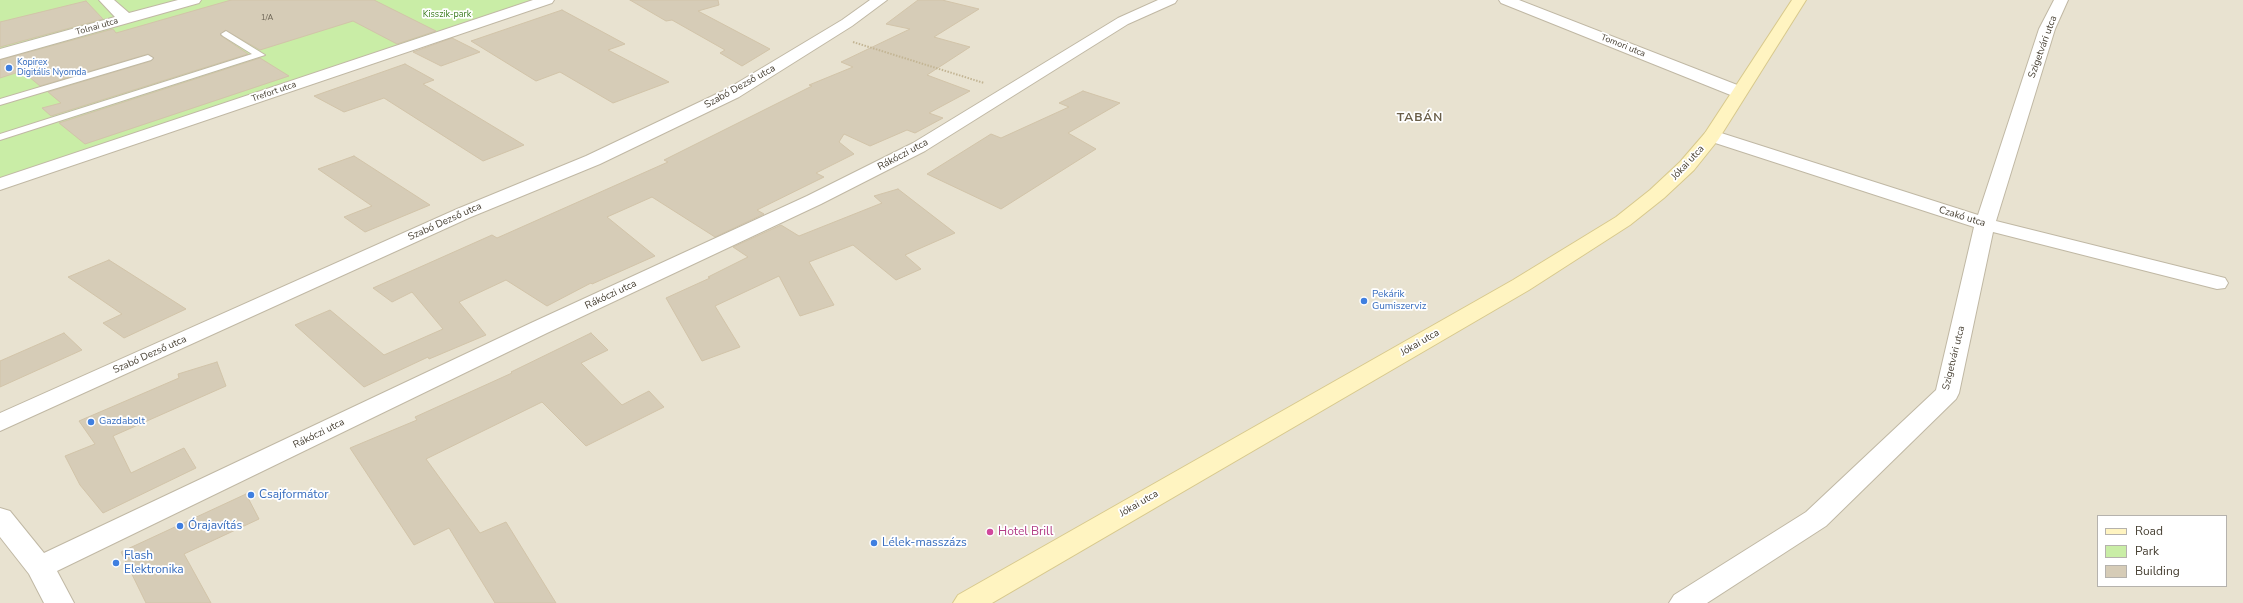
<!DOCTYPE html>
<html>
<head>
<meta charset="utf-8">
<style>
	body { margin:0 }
	#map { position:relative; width:2243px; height:603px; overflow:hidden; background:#f3efe2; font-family:"Nunito Sans",sans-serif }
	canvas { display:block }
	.legend { position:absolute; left:2097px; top:515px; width:130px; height:72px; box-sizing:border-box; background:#fff; border:1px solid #b5b2ad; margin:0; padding:5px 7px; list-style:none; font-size:12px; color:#463f32 }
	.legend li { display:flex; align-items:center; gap:8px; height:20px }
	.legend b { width:20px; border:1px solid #b5b2ad }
</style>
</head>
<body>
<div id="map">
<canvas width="2243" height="603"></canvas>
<ul class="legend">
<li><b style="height:5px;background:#fff4c1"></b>Road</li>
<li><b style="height:11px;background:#c9eda6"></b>Park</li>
<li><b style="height:11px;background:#d6ccb7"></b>Building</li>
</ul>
</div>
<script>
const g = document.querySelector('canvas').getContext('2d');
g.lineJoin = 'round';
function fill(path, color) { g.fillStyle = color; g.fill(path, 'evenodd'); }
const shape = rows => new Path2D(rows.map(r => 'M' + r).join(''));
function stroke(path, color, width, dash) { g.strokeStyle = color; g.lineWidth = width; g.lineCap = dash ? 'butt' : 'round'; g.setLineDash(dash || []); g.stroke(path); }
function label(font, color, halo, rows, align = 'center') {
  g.font = font + ' "Nunito Sans",sans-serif'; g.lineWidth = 3.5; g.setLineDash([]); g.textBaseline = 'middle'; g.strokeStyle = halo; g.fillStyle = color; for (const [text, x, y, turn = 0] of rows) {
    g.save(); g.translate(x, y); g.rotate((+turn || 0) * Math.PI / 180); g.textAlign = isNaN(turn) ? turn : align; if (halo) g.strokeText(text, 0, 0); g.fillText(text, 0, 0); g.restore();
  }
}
fill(shape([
	[0,0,2243,0,2243,603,0,603],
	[2098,516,2226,516,2226,586,2098,586]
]), '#e8e2d0');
fill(shape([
	[0,0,185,0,0,51],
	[198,0,542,0,0,182,0,55]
]), '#c9eda6');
const building = shape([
	[231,0,374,0,436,31,397,44,353,21,260,50,225,30,220,35,248,54,51,116,42,108,61,103,48,92,151,61,154,58,148,54,40,86,22,71,0,78,0,60,113,29,116,33,231,0],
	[630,0,718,0,719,5,698,11,770,49,742,66,720,53,725,50,672,20,666,21,630,0],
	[918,0,942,0,979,9,934,37,970,47,927,75,970,91,929,113,943,118,915,133,907,130,870,146,844,134,839,142,854,154,816,173,824,177,757,210,764,214,715,237,652,197,607,217,655,256,592,284,591,283,547,306,506,280,459,302,486,335,429,359,428,357,364,387,295,325,330,310,384,355,443,329,412,292,392,302,373,288,492,235,497,238,668,162,664,160,812,86,809,85,853,67,841,62,910,29,886,24,918,0],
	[86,1,103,19,0,47,0,22,86,1],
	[562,10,625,44,608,50,669,82,613,103,560,72,536,81,471,41,562,10],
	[452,38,480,52,441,66,413,52,452,38],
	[260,58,289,76,85,144,59,123,260,58],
	[405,64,434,80,423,84,524,145,483,161,384,98,344,112,314,96,405,64],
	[1083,91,1120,103,1068,133,1096,149,1001,209,927,174,991,134,1001,138,1069,107,1059,103,1083,91],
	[354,156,430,205,365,232,344,217,372,206,318,169,354,156],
	[898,189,955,233,905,255,921,269,896,280,853,245,809,262,834,305,800,316,779,276,715,306,740,347,702,361,666,298,710,278,708,277,748,257,733,247,781,225,799,236,882,203,874,196,898,189],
	[109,260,186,309,124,338,103,323,122,314,68,277,109,260],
	[64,333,82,350,0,387,0,361,64,333],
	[591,333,608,350,581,363,622,405,649,391,664,407,586,446,542,402,426,459,480,533,506,522,556,603,495,603,449,528,414,545,350,448,417,420,415,417,512,373,511,372,591,333],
	[217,362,226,386,113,436,131,473,184,448,196,468,103,513,80,485,65,456,95,444,79,421,179,378,178,374,217,362],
	[246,494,259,519,184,554,211,603,146,603,121,552,246,494]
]);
fill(building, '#d6ccb7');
stroke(building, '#d2c4a9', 1);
const service = shape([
	[226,31,265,55,0,140,0,134,252,54,223,36,221,34,226,31],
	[148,55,153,58,151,60,0,105,0,99,148,55]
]);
const minor = shape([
	[99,0,114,0,129,13,178,0,201,0,199,3,0,59,0,49,115,17,99,0],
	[533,0,554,0,552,3,0,190,0,178,533,0],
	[870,0,887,0,852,26,739,97,600,164,471,217,0,431,0,413,457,209,586,156,727,89,842,20,870,0],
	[1158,0,1177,0,1175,3,1128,24,925,151,821,204,547,333,57,571,74,603,44,603,29,574,0,537,0,508,10,511,44,553,531,323,807,196,913,143,1118,18,1158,0],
	[1499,0,1519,0,1745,88,1747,92,1745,96,1733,96,1501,3,1499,0],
	[2054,0,2068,0,2055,29,1996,221,2225,278,2228,283,2225,288,2217,289,1993,232,1959,393,1956,399,1826,526,1707,603,1669,603,1674,595,1806,512,1936,390,1974,227,1706,140,1703,136,1706,132,1712,131,1718,132,1978,215,2039,29,2054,0]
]);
const secondary = shape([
	[1792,0,1806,0,1718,140,1694,170,1664,198,1630,225,1529,290,992,603,953,603,958,595,1513,280,1616,217,1650,190,1680,162,1705,133,1792,0]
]);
stroke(service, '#c0b8a4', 2);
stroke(minor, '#c0b8a4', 2);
stroke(secondary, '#d8c98d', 2);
stroke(shape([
	[853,42,984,83]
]), '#c3b594', 2, [1.5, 1.5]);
fill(service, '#fff');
fill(minor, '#fff');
fill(secondary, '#fff4c1');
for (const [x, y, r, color] of [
	[9,68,4,"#3f7fe0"],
	[1364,301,4,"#3f7fe0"],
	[91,422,4,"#3f7fe0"],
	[251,495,4,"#3f7fe0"],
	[180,526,4,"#3f7fe0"],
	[990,532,4,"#d1479c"],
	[874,543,4,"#3f7fe0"],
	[116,563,4,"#3f7fe0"]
]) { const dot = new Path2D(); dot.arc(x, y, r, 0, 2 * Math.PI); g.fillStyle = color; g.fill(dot); stroke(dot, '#fff', 1.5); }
label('8px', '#6a6253', null, [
	["1/A",267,18]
]);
label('9px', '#3d7d20', '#fff', [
	["Kisszik-park",447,15]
]);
label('9px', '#463f32', '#fff', [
	["Tolnai utca",97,27,-16],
	["Tomori utca",1623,46,22],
	["Trefort utca",274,92,-19]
]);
label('9px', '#366cbe', '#fff', [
	["Kopirex",17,63],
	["Digitális Nyomda",17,73]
], 'left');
label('10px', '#463f32', '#fff', [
	["Szigetvári utca",2043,47,-70],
	["Szabó Dezső utca",740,87,-29],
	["Rákóczi utca",903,155,-28],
	["Jókai utca",1688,163,-47],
	["Czakó utca",1962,217,17],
	["Szabó Dezső utca",445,222,-24],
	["Rákóczi utca",611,295,-25],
	["Jókai utca",1420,343,-30],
	["Szabó Dezső utca",150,355,-24],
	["Szigetvári utca",1954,358,-76],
	["Rákóczi utca",319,434,-26],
	["Jókai utca",1139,504,-30]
]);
label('10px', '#366cbe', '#fff', [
	["Pekárik",1372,295],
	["Gumiszerviz",1372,307],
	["Gazdabolt",99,422]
], 'left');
g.letterSpacing = '1px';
label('bold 12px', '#695e48', '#fff', [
	["TABÁN",1420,118]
]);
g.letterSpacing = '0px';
label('12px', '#366cbe', '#fff', [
	["Csajformátor",259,495],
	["Órajavítás",188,526],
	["Lélek-masszázs",882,543],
	["Flash",124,556],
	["Elektronika",124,570]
], 'left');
label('12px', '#b23c85', '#fff', [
	["Hotel Brill",998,532]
], 'left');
</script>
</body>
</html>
